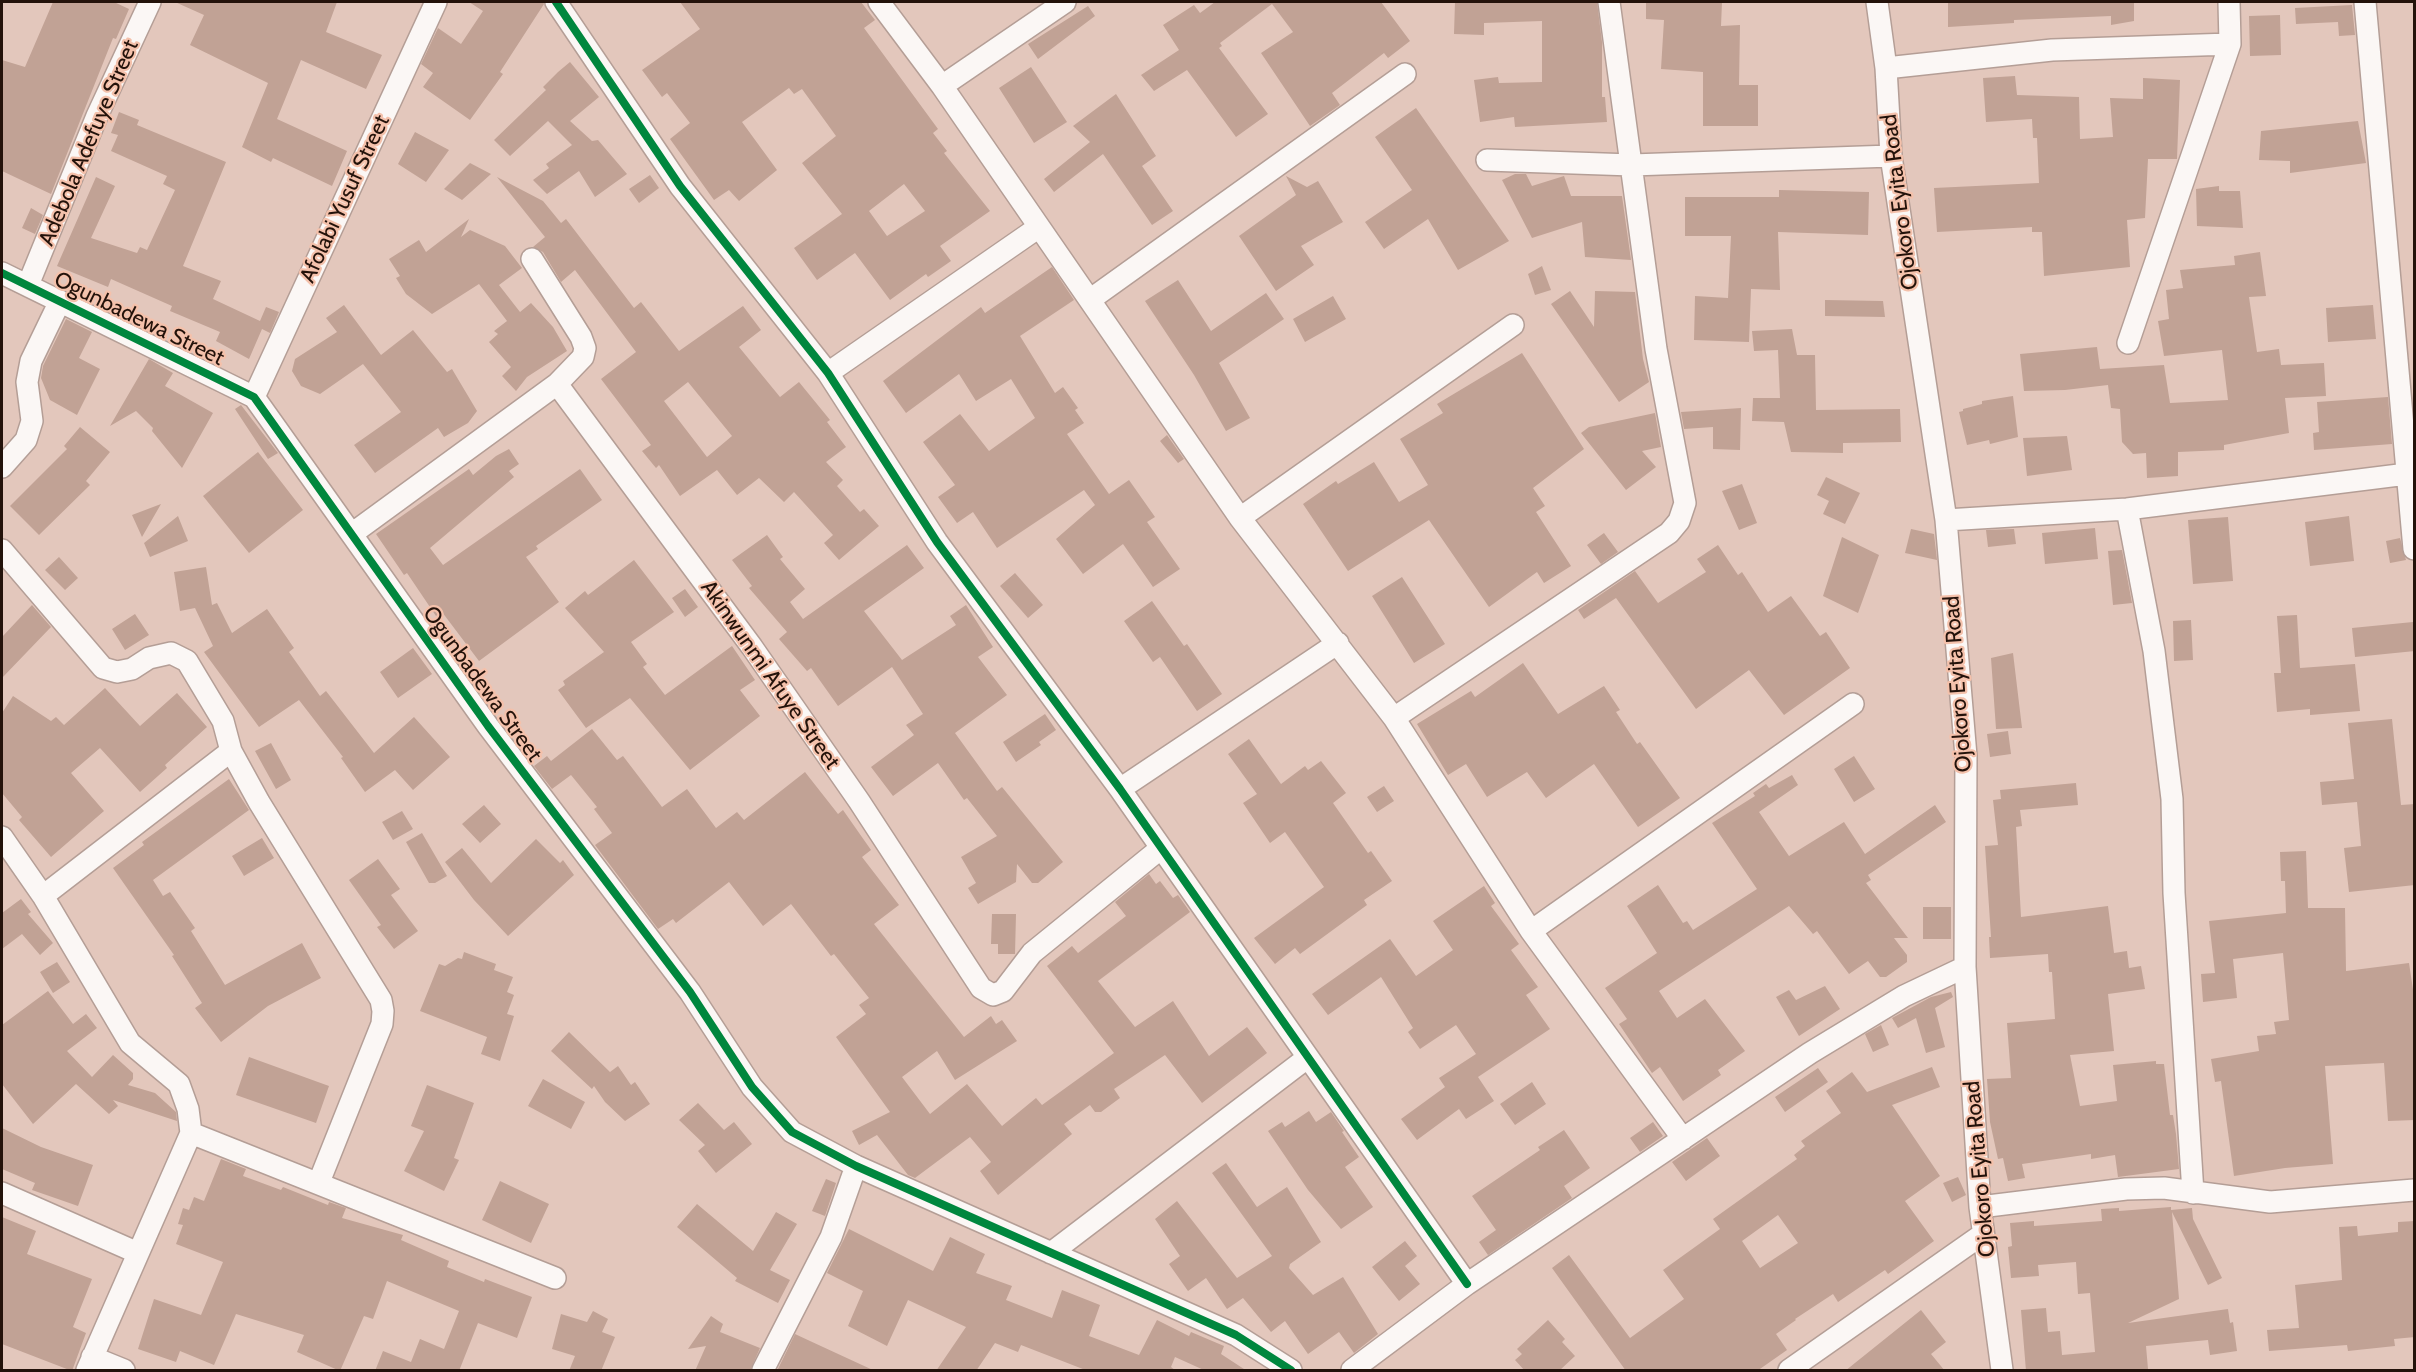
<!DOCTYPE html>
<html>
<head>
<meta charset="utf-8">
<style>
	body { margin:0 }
	#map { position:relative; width:2416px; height:1372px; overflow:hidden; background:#e3c7bc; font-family:Cabin,sans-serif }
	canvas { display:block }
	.frame { position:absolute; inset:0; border:3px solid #23120a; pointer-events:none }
</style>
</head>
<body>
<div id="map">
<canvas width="2416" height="1372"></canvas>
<div class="frame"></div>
</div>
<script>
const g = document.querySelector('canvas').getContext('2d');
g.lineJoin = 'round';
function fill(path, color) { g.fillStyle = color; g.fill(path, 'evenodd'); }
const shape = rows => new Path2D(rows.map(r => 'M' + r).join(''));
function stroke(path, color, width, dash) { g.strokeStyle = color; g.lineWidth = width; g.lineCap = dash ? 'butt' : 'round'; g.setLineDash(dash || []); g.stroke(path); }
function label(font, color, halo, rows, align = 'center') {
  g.font = font + ' Cabin,sans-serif'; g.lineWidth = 4.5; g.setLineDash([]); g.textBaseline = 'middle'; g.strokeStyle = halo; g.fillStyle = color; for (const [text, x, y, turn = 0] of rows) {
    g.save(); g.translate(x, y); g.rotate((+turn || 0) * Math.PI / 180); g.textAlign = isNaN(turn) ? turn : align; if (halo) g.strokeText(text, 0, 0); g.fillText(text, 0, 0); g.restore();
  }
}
fill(shape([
	[53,2,114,2,129,9,116,39,113,38,51,194,2,171,2,60,25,67],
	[175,2,337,2,326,32,382,55,366,89,301,60,277,119,347,151,332,186,273,158,271,162,242,147,268,83,190,45,204,15],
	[469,2,543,2,544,4,500,72,503,74,470,120,423,87,433,73,421,64,438,28,461,44,483,11],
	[680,2,861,2,875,20,864,28,938,129,933,133,947,151,944,153,990,211,940,246,951,261,928,277,926,274,890,300,855,253,817,280,794,248,842,214,802,163,836,136,802,89,794,94,789,88,742,122,777,170,739,201,729,190,714,200,670,139,690,123,667,93,662,97,642,70,700,29],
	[904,184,925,211,887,236,869,211],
	[1215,2,1381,2,1410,41,1388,58,1384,53,1332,93,1340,105,1310,126,1261,53,1293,32,1272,4,1220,43,1222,46,1219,48,1268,114,1236,137,1187,70,1154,91,1141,75,1179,50,1163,25,1194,5,1200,13],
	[1455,2,1597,2,1602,42,1602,97,1605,97,1607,122,1515,127,1514,117,1480,122,1474,80,1498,77,1499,83,1542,82,1542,21,1484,23,1484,35,1454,34],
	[1646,2,1722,2,1721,26,1740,25,1739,85,1758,85,1758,126,1703,126,1703,72,1661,69,1664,20,1646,19],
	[1948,2,2134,2,2134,21,2111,25,2111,16,2014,20,2014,23,1948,27],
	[2352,5,2355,35,2339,36,2338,22,2296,24,2295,8],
	[1088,6,1095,16,1038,59,1028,44],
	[2280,15,2281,55,2250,56,2249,16],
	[570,62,599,97,570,121,592,141,598,140,627,174,595,197,579,171,547,194,533,180,549,168,546,164,572,145,548,121,510,156,494,140,546,90,543,87,558,72],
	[1031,67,1067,122,1034,143,999,88],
	[2015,76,2017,95,2079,97,2080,139,2113,137,2110,98,2143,99,2143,78,2180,80,2177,159,2148,159,2145,218,2127,220,2130,267,2044,276,2042,232,2032,232,2032,227,1937,232,1934,188,2039,183,2037,138,2033,138,2032,119,1986,122,1983,78],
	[1116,94,1156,156,1142,166,1173,211,1152,225,1103,154,1054,192,1044,179,1090,142,1073,126],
	[1416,108,1509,241,1458,270,1428,219,1384,249,1365,222,1412,190,1375,137],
	[119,112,139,120,137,125,226,162,183,266,221,281,213,299,260,321,266,307,279,312,270,333,262,329,249,359,216,341,220,332,170,311,172,306,111,279,108,287,57,266,96,177,115,186,91,238,137,253,140,247,147,250,175,190,163,184,167,176,111,151,118,135,111,133],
	[2358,121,2366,163,2290,173,2290,161,2259,160,2261,131],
	[415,132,449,150,426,182,398,164],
	[470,163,491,174,462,200,444,189],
	[1515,174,1526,174,1532,186,1564,176,1571,196,1622,196,1631,260,1585,257,1582,222,1532,238,1502,180],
	[650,175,659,188,639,203,629,189],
	[1286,176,1307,187,1318,181,1343,222,1301,246,1314,265,1276,291,1239,236,1296,195],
	[497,177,543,201,561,223,566,219,634,308,641,302,679,351,743,306,761,330,739,347,780,397,799,382,830,420,827,422,846,447,826,462,843,480,837,486,860,512,864,509,879,526,839,560,824,543,833,535,794,492,784,502,759,478,737,495,717,470,680,496,659,465,656,468,642,451,651,445,601,379,636,352,575,270,561,282,543,252,533,247,545,237],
	[688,382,732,436,707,457,664,401],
	[2219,186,2219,191,2240,191,2243,228,2197,226,2196,189],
	[1779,190,1869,192,1868,235,1778,232,1780,290,1751,289,1749,342,1694,340,1695,296,1728,298,1731,236,1685,236,1685,197,1779,197],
	[31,208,43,215,35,234,22,228],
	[469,219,461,237,470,230,505,246,522,268,499,285,520,312,531,303,553,327,567,351,527,377,516,391,502,376,511,367,489,342,498,334,494,331,507,321,479,284,432,314,406,294,396,278,400,276,389,259,419,240,426,252],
	[2260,252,2266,296,2249,297,2257,352,2279,349,2281,365,2324,363,2326,396,2285,398,2289,433,2224,445,2224,450,2178,452,2178,476,2147,478,2146,453,2133,454,2122,442,2120,409,2111,408,2108,385,2065,390,2024,391,2020,354,2097,347,2100,369,2164,365,2170,403,2228,400,2222,350,2164,356,2158,321,2169,319,2166,290,2183,288,2180,270,2235,265,2234,256],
	[1542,266,1551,290,1535,295,1528,274],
	[1052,267,1074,300,1020,336,1055,393,1063,387,1078,408,1075,410,1084,423,1067,434,1109,494,1129,480,1155,517,1147,522,1180,569,1153,587,1123,544,1083,574,1056,539,1095,505,1084,490,997,548,973,512,957,523,938,497,955,485,923,442,960,414,989,451,1035,418,1011,379,976,401,959,374,906,413,883,381,981,307,985,313],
	[1178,280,1211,331,1266,293,1284,319,1219,363,1250,418,1226,431,1194,375,1145,301],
	[1570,291,1594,327,1595,291,1635,292,1643,359,1649,382,1619,402,1551,304],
	[1333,296,1346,319,1305,342,1293,319],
	[1825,300,1883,301,1885,317,1825,316],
	[344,305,381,355,413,330,447,372,452,369,477,411,468,423,444,437,438,428,375,473,354,445,401,412,363,364,320,394,301,386,292,371,295,359,337,332,326,318],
	[2373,305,2376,339,2328,342,2326,308],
	[66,319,92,332,79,358,100,369,77,415,50,400,41,378,43,366],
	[1792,329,1797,355,1815,355,1816,410,1900,409,1901,442,1843,443,1843,453,1791,452,1784,422,1752,421,1753,398,1780,398,1778,350,1754,351,1752,331],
	[1522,353,1584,449,1533,488,1545,506,1536,512,1571,566,1544,583,1537,572,1489,607,1429,520,1348,571,1303,504,1336,481,1338,484,1374,462,1399,502,1428,485,1400,439,1443,413,1437,404],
	[149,359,173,373,165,386,213,413,182,468,152,431,153,428,136,411,110,426],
	[2013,396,2018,437,1990,444,1989,440,1967,445,1959,412,1963,411,1963,409,1982,404,1982,401],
	[2388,397,2392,444,2314,450,2313,433,2319,432,2317,402],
	[241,405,278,453,268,459,235,409],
	[1741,408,1740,450,1713,449,1713,427,1684,429,1681,412],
	[1655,413,1661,447,1642,451,1656,467,1626,490,1581,433,1589,427],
	[80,427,110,452,86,481,90,485,39,535,10,506,67,449,64,446],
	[1167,435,1184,459,1178,463,1160,441],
	[2067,436,2072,470,2027,476,2023,438],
	[509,449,519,464,509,471,514,477,430,548,443,565,580,469,602,500,536,546,538,549,526,557,559,602,479,661,442,612,436,616,407,573,404,575,376,534,469,469,473,475,496,456],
	[258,452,303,510,249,553,203,496],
	[1826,477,1860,493,1845,524,1823,514,1829,501,1817,495],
	[1742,484,1757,523,1739,530,1722,491],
	[161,504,142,537,132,515],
	[178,516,188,541,150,557,144,543],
	[2349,516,2354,561,2310,566,2305,522],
	[2228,517,2233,581,2193,584,2188,520],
	[2095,528,2098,559,2045,564,2042,533],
	[1911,529,1934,534,1937,560,1905,553],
	[2014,529,2016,544,1988,547,1986,530],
	[1604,533,1618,552,1601,564,1587,545],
	[767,535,783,557,780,559,805,589,790,602,803,619,907,545,924,568,864,611,902,660,956,625,950,616,966,605,993,647,978,657,1007,695,955,733,997,791,1002,787,1063,862,1038,883,1032,883,1017,864,1016,882,978,904,968,888,976,883,961,857,997,836,967,798,964,800,938,763,893,796,871,767,914,735,906,725,923,714,892,667,838,706,811,668,807,671,779,639,787,632,749,588,752,586,732,560],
	[1842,537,1879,555,1858,613,1823,596],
	[2400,538,2406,560,2390,563,2386,541],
	[1718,545,1738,575,1742,572,1768,612,1791,596,1820,636,1826,632,1850,668,1784,715,1749,670,1696,709,1616,598,1584,619,1578,610,1635,571,1658,603,1706,572,1697,559],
	[2122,550,2132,603,2113,605,2108,551],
	[59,557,78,578,65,590,45,570],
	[634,560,674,612,631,642,647,664,643,667,665,695,732,646,755,680,740,690,760,716,690,770,630,698,586,728,558,690,565,685,563,681,604,652,565,608,585,591,588,595],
	[206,567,212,605,217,603,232,633,267,609,294,648,289,652,320,696,326,691,374,753,414,717,450,757,413,790,395,770,365,792,341,758,343,757,299,700,259,727,204,652,213,646,195,608,180,611,174,572],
	[1015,573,1043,605,1028,618,1000,586],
	[1402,577,1445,644,1414,663,1372,596],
	[685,589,698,607,685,617,672,598],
	[1152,601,1184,646,1187,644,1222,694,1197,711,1160,657,1153,662,1124,621],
	[32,605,51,627,2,678,2,637],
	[135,614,149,635,125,650,112,629],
	[2297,615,2300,668,2355,664,2360,711,2310,715,2310,709,2277,712,2274,673,2281,673,2277,616],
	[2191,620,2193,660,2174,661,2173,621],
	[2413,622,2415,651,2355,657,2352,628],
	[413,648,432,674,398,698,380,672],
	[2013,653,2022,728,1996,729,1991,658],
	[1523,663,1558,714,1604,686,1620,710,1616,712,1637,744,1640,742,1680,798,1638,827,1594,764,1546,798,1527,772,1487,797,1466,764,1448,775,1417,724,1471,691,1475,697],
	[105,688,140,726,177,693,207,727,165,765,167,768,140,792,100,748,71,773,104,811,51,857,19,820,22,817,2,793,2,713,13,696,51,721,56,717,64,725],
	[1045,714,1056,730,1039,742,1041,745,1016,762,1003,742],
	[2392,719,2401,805,2415,804,2415,885,2349,892,2344,848,2361,846,2357,802,2322,805,2320,782,2354,779,2348,723],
	[592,729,617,760,623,756,662,807,687,789,716,828,737,812,744,820,805,772,838,814,843,810,871,850,862,857,899,905,874,924,964,1037,991,1016,996,1024,1002,1020,1017,1041,955,1080,937,1051,902,1077,930,1114,967,1084,1002,1126,1036,1098,1042,1105,1114,1053,1047,966,1072,946,1078,953,1126,916,1115,902,1149,874,1156,884,1160,881,1173,898,1178,895,1190,912,1098,981,1135,1027,1173,1001,1209,1056,1247,1027,1267,1053,1202,1103,1165,1055,1114,1089,1120,1098,1101,1112,1095,1112,1090,1105,1064,1124,1072,1134,998,1195,980,1171,991,1162,970,1137,915,1178,908,1175,877,1135,859,1145,852,1131,890,1112,836,1037,866,1014,859,1005,869,998,834,954,831,956,791,904,763,926,729,882,676,923,673,919,658,929,595,845,612,833,594,809,597,807,571,775,552,789,534,766,547,756,551,761],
	[2008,731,2011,754,1990,757,1987,734],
	[1249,739,1281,784,1305,766,1308,770,1321,761,1346,793,1333,803,1368,853,1371,851,1392,881,1364,900,1367,905,1300,954,1295,948,1275,964,1254,938,1324,887,1285,832,1270,843,1243,803,1257,794,1228,754],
	[271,743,291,780,276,789,255,751],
	[1854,756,1875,789,1854,802,1834,769],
	[1792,775,1798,785,1759,812,1789,856,1844,822,1865,854,1935,805,1946,822,1868,875,1871,880,1866,883,1908,938,1894,938,1907,955,1907,962,1886,977,1880,977,1868,961,1849,974,1817,931,1813,934,1789,906,1659,991,1677,1018,1705,999,1745,1051,1718,1070,1721,1075,1683,1101,1660,1067,1652,1073,1619,1024,1627,1019,1605,988,1657,953,1627,906,1658,885,1683,923,1687,921,1693,930,1757,889,1712,823,1755,796,1753,793,1766,784,1769,788],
	[229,779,249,810,153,880,163,896,170,892,195,928,191,931,225,985,302,943,321,978,268,1006,221,1042,195,1008,202,1003,172,956,174,955,113,868,144,845,142,842],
	[2076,783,2078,805,2020,810,2022,826,2016,827,2021,917,2108,906,2114,953,2127,951,2129,968,2141,966,2145,989,2108,994,2114,1051,2070,1055,2080,1106,2117,1101,2113,1065,2156,1061,2156,1064,2164,1064,2170,1115,2173,1115,2176,1134,2179,1169,2118,1177,2115,1155,2091,1159,2091,1154,2022,1164,2025,1178,2008,1181,2003,1158,1998,1159,1990,1122,1987,1079,2011,1078,2007,1023,2055,1019,2052,972,2049,972,2048,954,1990,958,1989,937,1991,937,1985,846,1998,845,1993,800,2001,799,2000,790],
	[1384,786,1394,801,1377,812,1367,797],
	[484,805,501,824,480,843,462,824],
	[402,811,413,829,393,840,382,822],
	[422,833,447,876,435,883,429,883,406,842],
	[262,838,274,858,244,876,232,856],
	[536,839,560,863,563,860,574,875,508,936,474,900,445,862,462,848,491,883],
	[2306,851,2308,908,2345,908,2346,971,2409,963,2415,1003,2415,1120,2388,1121,2384,1063,2325,1066,2333,1164,2285,1168,2234,1176,2221,1081,2215,1082,2211,1059,2259,1051,2257,1036,2276,1034,2274,1022,2289,1020,2283,953,2233,959,2237,998,2203,1002,2201,974,2215,973,2209,921,2286,913,2285,881,2281,881,2280,852],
	[378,859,400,889,391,895,418,931,394,949,377,927,381,925,349,880],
	[1484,886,1495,903,1491,906,1519,944,1511,950,1538,987,1526,995,1550,1029,1478,1077,1494,1101,1466,1119,1459,1109,1417,1140,1401,1119,1445,1087,1439,1078,1476,1054,1456,1025,1420,1049,1408,1032,1413,1028,1381,977,1328,1015,1312,994,1390,939,1416,976,1453,950,1433,921],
	[21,899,31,912,28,914,53,943,40,955,22,934,2,949,2,913],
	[1923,907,1951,907,1951,939,1923,939],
	[992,914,1016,914,1015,954,998,954,998,944,991,944],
	[464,952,496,964,494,970,513,977,507,992,514,995,507,1014,514,1016,500,1061,481,1054,487,1037,420,1011,439,964,445,966,458,958,462,959],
	[57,962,70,982,53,993,40,972],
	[1825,986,1840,1009,1799,1036,1776,997,1789,990,1796,1000],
	[48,991,73,1024,86,1014,97,1028,67,1051,92,1077,113,1055,133,1073,133,1079,128,1085,155,1093,176,1112,177,1121,113,1100,118,1106,109,1114,76,1084,33,1124,2,1084,2,1025],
	[1951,992,1953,997,1935,1008,1945,1047,1926,1053,1916,1018,1898,1028,1892,1018,1931,997],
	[1881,1025,1889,1045,1873,1052,1865,1034],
	[569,1032,610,1072,618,1066,631,1085,635,1082,650,1104,625,1121,605,1102,594,1086,592,1089,551,1051],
	[249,1057,329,1086,316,1123,236,1095],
	[1932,1067,1940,1087,1892,1105,1940,1176,1905,1201,1934,1241,1888,1274,1885,1270,1838,1302,1833,1294,1795,1319,1796,1320,1776,1334,1787,1350,1757,1371,1626,1371,1552,1268,1569,1255,1630,1338,1684,1299,1663,1270,1720,1229,1713,1219,1797,1159,1794,1155,1805,1146,1801,1141,1841,1113,1826,1091,1852,1072,1867,1092],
	[1778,1215,1798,1243,1760,1268,1742,1241],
	[1818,1068,1828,1082,1785,1112,1775,1097],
	[543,1079,585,1102,571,1129,528,1106],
	[1532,1082,1546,1104,1515,1125,1500,1104],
	[427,1085,474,1103,454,1158,459,1160,444,1191,404,1171,424,1131,411,1126],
	[698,1103,724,1130,734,1122,752,1144,716,1173,698,1151,705,1145,679,1120],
	[1309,1111,1316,1122,1331,1112,1344,1131,1342,1132,1359,1157,1345,1167,1373,1207,1341,1229,1308,1190,1268,1131,1282,1122,1285,1127],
	[1653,1122,1663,1136,1640,1152,1630,1138],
	[2,1128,41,1147,93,1165,78,1206,32,1190,35,1183,2,1169],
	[1564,1130,1590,1168,1564,1186,1572,1198,1488,1255,1479,1242,1496,1230,1472,1196,1540,1150,1538,1147],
	[1707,1138,1720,1156,1686,1181,1672,1162],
	[221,1159,246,1169,243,1176,281,1190,283,1187,328,1205,329,1202,346,1208,342,1218,403,1235,401,1240,449,1261,447,1267,484,1282,485,1279,532,1297,517,1338,478,1323,459,1371,375,1371,383,1351,411,1362,420,1339,444,1349,459,1311,387,1281,373,1319,364,1316,340,1371,297,1352,304,1335,236,1314,214,1365,180,1351,176,1362,138,1349,154,1299,201,1315,223,1262,176,1244,183,1225,178,1224,183,1208,189,1210,194,1197,204,1201],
	[1226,1163,1257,1207,1287,1187,1321,1242,1290,1264,1289,1268,1313,1295,1343,1277,1378,1334,1354,1353,1339,1332,1308,1354,1285,1321,1271,1332,1243,1298,1227,1309,1206,1278,1188,1291,1169,1264,1180,1256,1155,1219,1177,1201,1237,1278,1272,1256,1212,1173],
	[1958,1177,1966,1195,1952,1202,1943,1183],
	[826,1179,836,1183,825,1216,812,1211],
	[500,1181,549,1204,531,1243,482,1220],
	[697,1204,753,1251,776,1212,797,1224,770,1270,790,1280,778,1303,735,1281,737,1278,677,1227],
	[2171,1207,2171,1210,2192,1208,2193,1219,2222,1278,2208,1285,2172,1212,2179,1299,2128,1323,2228,1309,2230,1323,2233,1322,2237,1351,2210,1355,2208,1340,2146,1346,2148,1369,2026,1371,2021,1310,2046,1308,2048,1332,2060,1331,2062,1355,2095,1352,2090,1293,2078,1294,2076,1262,2038,1265,2039,1276,2011,1278,2008,1247,2012,1246,2010,1223,2034,1221,2034,1226,2102,1221,2101,1209,2119,1208,2119,1211],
	[2,1217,36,1231,27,1254,92,1279,73,1327,86,1333,72,1371,2,1344],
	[2415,1221,2415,1337,2394,1339,2395,1346,2348,1351,2347,1345,2269,1351,2267,1330,2299,1328,2295,1285,2342,1280,2339,1227,2357,1226,2358,1236,2398,1232,2398,1222],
	[849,1229,933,1271,950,1237,985,1254,976,1273,1012,1286,1006,1300,1052,1318,1062,1290,1100,1305,1089,1336,1139,1355,1157,1320,1189,1336,1191,1332,1224,1346,1221,1354,1247,1371,1206,1371,1175,1357,1171,1367,1176,1371,1088,1371,1021,1345,1018,1352,995,1343,976,1371,936,1371,966,1327,908,1300,887,1346,848,1326,863,1291,827,1273],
	[1405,1241,1417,1256,1405,1266,1420,1284,1399,1301,1372,1267],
	[1921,1310,1946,1342,1931,1354,1945,1371,1845,1371],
	[593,1311,608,1319,602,1332,615,1337,601,1371,569,1371,575,1356,552,1349,561,1314,587,1322],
	[711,1316,723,1324,720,1332,760,1348,750,1371,695,1371,706,1346,688,1349],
	[1548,1320,1565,1339,1562,1342,1575,1356,1559,1371,1525,1371,1515,1360,1522,1354,1517,1349],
	[795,1334,810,1341,875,1371,777,1371]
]), '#c1a295');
const street = shape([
	[556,2,680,186,828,373,937,542,1120,789,1467,1284],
	[879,2,942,86,1240,518,1394,718,1531,931,1683,1139],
	[1877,2,1886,68,1891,156,1946,520,1966,756,1965,967,1980,1207,2002,1370],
	[2365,2,2414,549],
	[1886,68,2052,50,2230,44,2229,2],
	[942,86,1065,2],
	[1487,160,1632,165,1891,156],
	[532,259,581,337,585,348,583,357,557,384],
	[2,273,254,397,488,726,690,992,752,1087,792,1132,856,1166,1236,1335,1291,1370],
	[28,285,97,116,150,2],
	[1091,299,1405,74],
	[2128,343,2230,44],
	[828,373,1039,227],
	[254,397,436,2],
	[2,467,26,440,32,421,27,382,31,361,60,301],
	[2127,509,2154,651,2172,799,2174,893,2193,1193],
	[1240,518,1513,325],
	[1946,520,2127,509,2407,474],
	[353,533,557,384,752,647,859,801,981,988,993,995,1003,991,1032,953,1160,849],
	[2,550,103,668,117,672,132,669,149,658,171,653,187,661,223,721,231,751,259,802,381,1000,383,1011,382,1024,319,1182],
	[1394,718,1669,533,1679,521,1685,503,1656,349,1609,2],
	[1120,789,1338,643],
	[2,837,43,896,130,1043,179,1084,188,1109,191,1133,555,1278],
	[43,896,231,751],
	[1531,931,1853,704],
	[2,1193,138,1253],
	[1980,1207,2126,1189,2164,1188,2270,1202,2414,1190],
	[1051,1253,1307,1058],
	[92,1357,124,1370],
	[87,1370,191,1133],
	[763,1370,831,1237,856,1166],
	[1352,1370,1467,1284,1810,1053,1904,996,1965,967],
	[1789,1370,1983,1234]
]);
stroke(street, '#b49e96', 24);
stroke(street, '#fbf7f5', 21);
stroke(shape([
	[556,2,680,186,828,373,937,542,1120,789,1467,1284],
	[2,273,254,397,488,726,690,992,752,1087,792,1132,856,1166,1236,1335,1291,1370]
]), '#00873e', 8);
label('22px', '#23120a', '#f4c1ab', [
	["Adebola Adefuye Street",89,143,-67],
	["Afolabi Yusuf Street",345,199,-65],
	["Ojokoro Eyita Road",1900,202,-97],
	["Ogunbadewa Street",139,319,26],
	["Akinwunmi Afuye Street",770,675,55],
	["Ogunbadewa Street",482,684,54],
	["Ojokoro Eyita Road",1958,684,-94],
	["Ojokoro Eyita Road",1980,1169,-95]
]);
</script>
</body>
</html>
